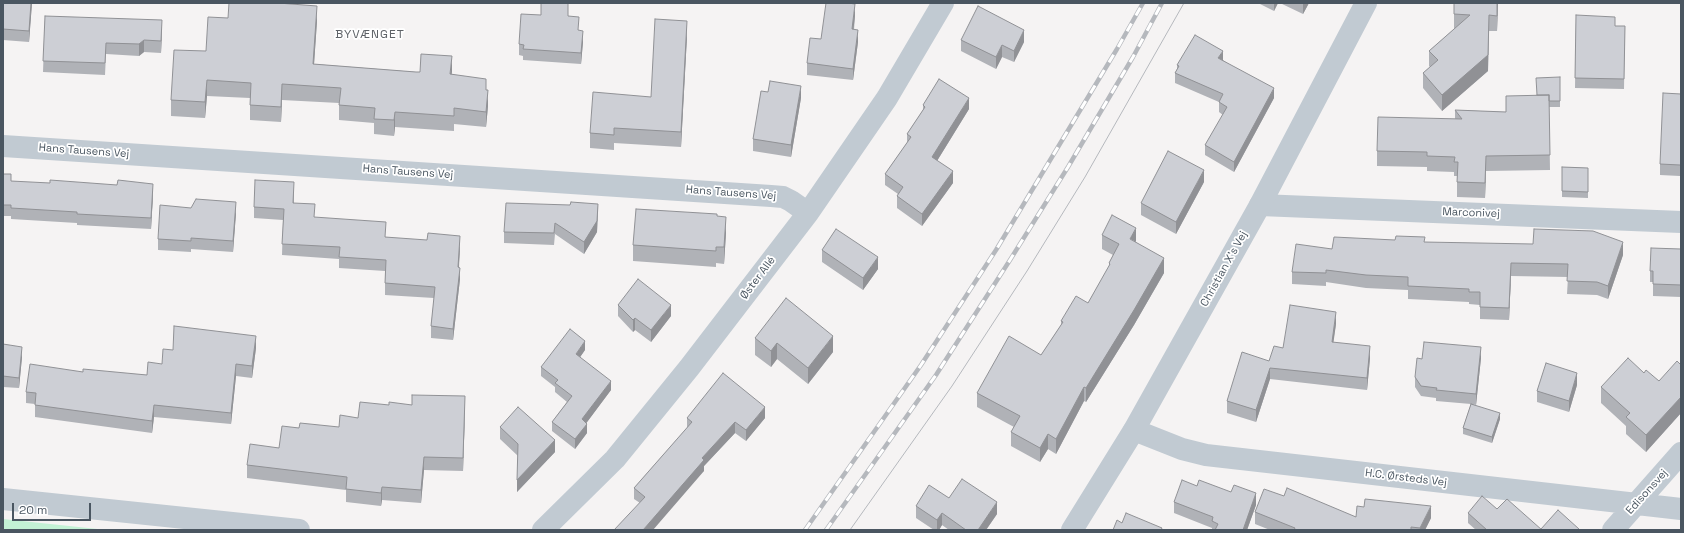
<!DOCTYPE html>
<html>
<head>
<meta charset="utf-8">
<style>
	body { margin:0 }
	#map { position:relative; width:1684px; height:533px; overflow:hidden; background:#f5f3f3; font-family:"Space Grotesk",sans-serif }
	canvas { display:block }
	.frame { position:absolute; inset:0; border:4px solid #4a5661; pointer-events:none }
	.scale { position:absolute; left:12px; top:503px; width:79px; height:18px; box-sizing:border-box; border:2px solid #4a5661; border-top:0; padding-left:5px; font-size:12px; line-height:14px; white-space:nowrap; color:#4a5661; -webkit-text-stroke:3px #fff; paint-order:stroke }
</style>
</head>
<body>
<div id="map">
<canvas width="1684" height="533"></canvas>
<div class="frame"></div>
<div class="scale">20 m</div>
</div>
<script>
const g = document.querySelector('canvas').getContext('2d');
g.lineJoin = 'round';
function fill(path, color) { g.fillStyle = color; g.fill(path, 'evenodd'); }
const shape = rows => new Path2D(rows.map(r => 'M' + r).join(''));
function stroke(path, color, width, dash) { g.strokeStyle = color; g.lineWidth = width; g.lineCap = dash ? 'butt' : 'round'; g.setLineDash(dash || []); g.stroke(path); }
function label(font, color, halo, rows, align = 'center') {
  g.font = font + ' "Space Grotesk",sans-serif'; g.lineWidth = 3.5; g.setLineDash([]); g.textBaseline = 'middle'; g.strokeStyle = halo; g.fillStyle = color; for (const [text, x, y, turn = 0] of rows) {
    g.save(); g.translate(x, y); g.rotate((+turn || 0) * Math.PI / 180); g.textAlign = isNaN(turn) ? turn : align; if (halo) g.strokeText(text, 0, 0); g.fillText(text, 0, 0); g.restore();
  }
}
fill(shape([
	[3,519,107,530,3,530]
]), '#c3f1d5');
stroke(shape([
	[3,146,771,196,783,197,791,201,808,213],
	[1260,205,1681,222],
	[1134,430,1182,449,1206,455,1681,509],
	[3,499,299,530],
	[543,530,615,459,689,368,808,213,887,98,943,3],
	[1613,530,1681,453]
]), '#c1cad2', 22);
stroke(shape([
	[1072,530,1134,430,1260,205,1366,3]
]), '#c1cad2', 22);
stroke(shape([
	[850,530,952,386,1027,271,1085,177,1184,3]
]), '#b5b8bd', 1);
const rail = shape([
	[805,530,921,365,996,250,1117,49,1143,3],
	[826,530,936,375,1010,260,1068,167,1133,57,1162,3]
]);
stroke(rail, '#b5b8bd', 4.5);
stroke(rail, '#fff', 3, [9]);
fill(shape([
	[3,3,32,3,29,42,3,40],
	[1258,3,1278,3,1274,11],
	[1280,3,1309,3,1303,14],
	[1454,3,1498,3,1497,31,1489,31,1488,71,1442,111,1423,88,1423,73,1430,67,1429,66,1429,51,1454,29],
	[1576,15,1615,26,1625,26,1624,89,1575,88],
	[45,16,162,31,161,53,144,52,139,56,106,54,105,75,43,72],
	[568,16,578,30,583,42,581,64,523,60,523,56,519,55,519,44],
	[855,16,854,30,858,42,853,80,807,75,807,63,821,39],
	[317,21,314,64,416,72,452,74,486,90,488,106,486,127,454,124,454,131,395,127,394,136,374,134,374,123,339,120,339,103,282,100,281,122,250,120,250,98,207,96,205,118,171,116,171,100,206,51],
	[687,36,681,147,614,143,614,150,590,148,590,133,651,97],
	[961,40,1024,42,1014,62,1002,57,996,69,961,51],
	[1223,60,1274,98,1234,172,1205,155,1205,145,1223,115,1219,112,1219,102,1175,83,1175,73,1177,69,1177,65],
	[1560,77,1560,107,1549,107,1550,170,1486,171,1485,198,1457,197,1457,176,1454,176,1454,172,1427,171,1427,167,1377,166,1377,151,1455,119,1455,110,1506,112,1536,95],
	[1681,94,1681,178,1680,176,1660,175,1660,164],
	[801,98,791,157,753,151,753,139],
	[923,105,969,109,937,161,953,183,922,226,897,208,897,196,898,194,885,185,885,174,907,143,907,134,923,110],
	[1562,167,1588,168,1588,198,1562,197],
	[3,174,11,181,153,195,151,229,77,225,77,223,11,219,11,216,3,216],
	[1204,182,1176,234,1141,215,1141,203],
	[294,193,294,203,315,218,385,237,460,247,459,268,460,279,453,340,431,338,431,326,434,298,385,295,385,271,339,268,339,259,282,255,283,220,254,218,254,207],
	[236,213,233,252,191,249,191,252,158,250,158,239],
	[598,215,597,232,584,254,555,234,554,245,504,243,504,232],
	[717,216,726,233,724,264,716,263,716,267,633,261,633,245],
	[1102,235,1136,242,1164,273,1134,325,1086,402,1084,401,1056,454,1048,449,1040,462,1011,446,1011,432,1014,427,977,407,977,393,1041,355,1061,325,1061,321,1088,303,1109,267,1109,263,1113,255,1102,249],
	[1395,240,1425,242,1623,255,1608,299,1597,295,1567,294,1568,277,1511,276,1509,320,1480,319,1480,305,1469,304,1469,302,1408,299,1408,290,1366,288,1326,282,1326,286,1292,284,1292,272,1332,249],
	[1681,249,1681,297,1653,296,1653,282,1650,282,1650,271],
	[822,250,878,269,863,290,822,262],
	[618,305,671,316,651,342,635,330,633,332,618,316],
	[1336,324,1333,342,1370,358,1367,390,1270,379,1256,422,1227,413,1227,401,1269,361,1283,348],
	[755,338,833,352,808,384,777,359,771,367,755,355],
	[3,344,22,357,19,388,3,387],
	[256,348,252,378,236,376,231,424,154,417,152,433,35,417,35,404,26,403,26,392,83,372,147,375,162,364,173,350],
	[585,350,580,357,611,390,586,423,587,433,575,449,552,431,552,422,567,402,555,392,555,387,541,376,541,367],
	[1481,358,1476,405,1473,404,1500,419,1492,443,1463,434,1463,428,1471,404,1436,401,1436,398,1421,396,1415,387,1415,377,1422,359],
	[1681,365,1681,413,1646,452,1626,434,1626,426,1601,403,1601,387,1644,373,1659,381],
	[1577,385,1569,412,1537,402,1537,391],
	[389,405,412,405,465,410,463,471,424,470,421,503,382,500,381,506,346,502,346,490,247,478,247,465,279,448,299,428,339,427,358,418],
	[687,418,765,418,746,441,735,433,704,466,704,471,640,503,634,499,634,488,687,428],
	[500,427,555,452,517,492,518,456,500,439],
	[1197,486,1231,492,1256,505,1247,530,1212,530,1212,528,1174,513,1174,502],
	[1284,496,1356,517,1431,518,1425,530,1270,530,1255,524,1255,512],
	[949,498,997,514,986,530,949,530,942,525,939,530,934,530,916,518,916,506],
	[1497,509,1541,529,1579,530,1476,530,1468,523,1468,513]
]), '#b0b2b7');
fill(shape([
	[31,3,32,3,29,42,29,31],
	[1274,3,1278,3,1274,11],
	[1303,3,1309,3,1303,14],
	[1497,3,1498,3,1497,31],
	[855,4,855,16,852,41,852,29],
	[317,6,317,21,313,79,313,64],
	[1489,15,1488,71,1442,111,1442,95],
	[162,20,162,31,161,53,161,41],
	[687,21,687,36,681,147,681,132],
	[858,30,858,42,853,80,853,69],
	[1024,30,1024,42,1014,62,1014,51],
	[583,31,583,42,581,64,581,53],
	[144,40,144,52,139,56,139,44],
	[1002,45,1002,57,996,69,996,57],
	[1223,51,1223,61,1218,58],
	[452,56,452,72,450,90,450,74],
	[207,80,207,96,205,118,205,102],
	[282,84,282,100,281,122,281,107],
	[801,86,801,98,791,157,791,145],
	[1274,88,1274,98,1234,172,1234,162],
	[488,90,488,106,486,127,486,112],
	[969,98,969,109,932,169,932,157],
	[395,112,395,127,394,136,394,120],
	[1486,156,1486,171,1485,198,1485,183],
	[1204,170,1204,182,1176,234,1176,222],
	[953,171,953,183,922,226,922,214],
	[153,184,153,195,151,229,151,218],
	[236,202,236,213,233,252,233,241],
	[598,204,597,232,584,254,584,242],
	[726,217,726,233,724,264,724,247],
	[1136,228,1136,242,1130,239],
	[460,236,460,247,458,279,458,267],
	[1623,242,1623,255,1608,299,1608,286],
	[878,257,878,269,863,290,863,278],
	[1164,258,1164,273,1134,325,1086,402,1086,388],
	[1511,263,1511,276,1509,320,1509,308],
	[460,268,460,279,453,340,453,329],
	[671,305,671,316,651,342,651,330],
	[1336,312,1336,324,1332,353,1332,342],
	[635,318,635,330,633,332,633,320],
	[256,336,256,348,252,378,252,366],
	[833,336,833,352,808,384,808,368],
	[585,341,585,350,576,363,576,354],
	[777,343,777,359,771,367,771,351],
	[1370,346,1370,358,1367,390,1367,378],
	[22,347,22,357,19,388,19,378],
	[1481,347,1481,358,1476,405,1476,394],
	[236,364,236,376,231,424,231,413],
	[1270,368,1270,379,1256,422,1256,410],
	[1577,373,1577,385,1569,412,1569,401],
	[611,381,611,390,582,429,582,419],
	[1084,387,1084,401,1056,454,1056,439],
	[465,396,465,410,463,471,463,458],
	[1681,397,1681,413,1646,452,1646,435],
	[154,405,154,417,152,433,152,421],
	[765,407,765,418,746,441,746,430],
	[1500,413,1500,419,1492,443,1492,437],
	[735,422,735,433,704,466,704,471,653,530,643,530,702,458],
	[587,424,587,433,575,449,575,439],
	[1048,434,1048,449,1040,462,1040,448],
	[555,440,555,452,517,492,517,480],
	[424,457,424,470,421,503,421,490],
	[382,487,382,500,381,506,381,493],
	[1256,493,1256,505,1247,530,1243,530],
	[997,502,997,514,986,530,978,530],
	[1431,506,1431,518,1425,530,1420,530,1420,528],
	[942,513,942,525,939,530,937,530,937,520]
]), '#909195');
const building = shape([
	[3,3,31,3,29,31,3,29,3,3],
	[229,3,278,3,317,6,313,64,416,72,420,72,421,54,452,56,450,74,486,79,486,90,488,90,486,112,454,108,454,116,395,112,394,120,374,119,375,108,339,105,341,88,282,84,281,107,250,105,251,83,207,80,205,102,171,100,174,50,206,51,208,17,228,18,229,3],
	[541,3,568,3,568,16,579,17,578,30,583,31,581,53,523,49,524,45,519,44,521,14,541,15,541,3],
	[826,3,848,3,855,4,852,29,858,30,853,69,807,63,810,38,821,39,826,3],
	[1454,3,1497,3,1497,16,1489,15,1488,55,1442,95,1423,73,1438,60,1429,51,1470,15,1454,14,1454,3],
	[978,6,1024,30,1014,51,1002,45,996,57,961,40,978,6],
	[1576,15,1615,17,1615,26,1625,26,1624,79,1575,78,1576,15],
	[45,16,162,20,161,41,144,40,139,44,106,43,105,63,43,61,45,16],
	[655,19,687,21,681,132,614,128,614,135,590,133,593,92,651,97,655,19],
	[1195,35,1223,51,1218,58,1274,88,1234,162,1205,145,1227,107,1219,102,1223,94,1175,73,1179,66,1177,65,1195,35],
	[1560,77,1560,101,1549,101,1549,95,1537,95,1536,78,1560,77],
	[939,79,969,98,932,157,953,171,922,214,897,196,903,187,885,174,911,137,907,134,925,107,923,105,939,79],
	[770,81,801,86,791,145,753,139,761,91,768,92,770,81],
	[1663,93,1681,94,1681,166,1680,165,1660,164,1663,93],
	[1549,95,1550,155,1486,156,1485,183,1457,182,1458,162,1454,162,1455,157,1427,156,1427,152,1377,151,1378,117,1462,119,1455,110,1506,112,1506,96,1549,95],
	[1168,151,1204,170,1176,222,1141,203,1168,151],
	[1562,167,1588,168,1588,192,1562,191,1562,167],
	[3,174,11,174,11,181,50,183,50,180,117,185,118,180,153,184,151,218,77,214,77,212,11,208,11,205,3,205,3,174],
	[255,180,294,182,293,203,315,204,314,217,386,222,385,237,427,240,428,233,460,236,458,267,460,268,453,329,431,326,435,287,385,283,386,260,339,257,340,247,282,244,284,209,254,207,255,180],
	[196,199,236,202,233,241,191,238,191,241,158,239,160,205,191,208,196,199],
	[571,202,598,204,597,221,584,242,555,223,554,233,504,232,506,203,570,205,571,202],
	[636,209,717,214,717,216,726,217,724,247,716,247,716,251,633,245,636,209],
	[1112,215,1136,228,1130,239,1164,258,1134,310,1086,388,1084,387,1056,439,1048,434,1040,448,1011,432,1020,416,977,393,1009,336,1041,355,1063,322,1061,321,1076,296,1088,303,1110,264,1109,263,1119,244,1102,235,1112,215],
	[836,229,878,257,863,278,822,250,836,229],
	[1534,229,1593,231,1623,242,1608,286,1597,282,1567,281,1568,264,1511,263,1509,308,1480,307,1480,292,1469,292,1469,289,1408,286,1408,277,1366,275,1326,270,1326,273,1292,272,1296,244,1332,249,1334,237,1395,240,1396,236,1425,237,1424,242,1533,244,1534,229],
	[1651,248,1681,249,1681,285,1653,284,1653,271,1650,271,1651,248],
	[638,279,671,305,651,330,635,318,633,320,618,305,638,279],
	[786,298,833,336,808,368,777,343,771,351,755,338,786,298],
	[1290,305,1336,312,1332,342,1370,346,1367,378,1270,368,1256,410,1227,401,1242,352,1269,361,1274,346,1283,348,1290,305],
	[174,326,256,336,252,366,236,364,231,413,154,405,152,421,35,405,36,393,26,392,30,364,83,372,83,369,147,375,148,362,162,364,163,349,173,350,174,326],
	[570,329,585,341,576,354,611,381,582,419,587,424,575,439,552,422,572,396,555,383,558,380,541,367,570,329],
	[1424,342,1481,347,1476,394,1436,390,1437,388,1421,386,1415,377,1417,358,1422,359,1424,342],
	[3,344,22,347,19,378,3,376,3,344],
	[1628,358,1644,373,1646,370,1659,381,1677,361,1681,365,1681,397,1646,435,1626,417,1630,413,1601,387,1628,358],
	[1546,363,1577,373,1569,401,1537,391,1546,363],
	[723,373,765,407,746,430,735,422,702,458,704,460,643,530,614,530,645,497,634,488,692,422,687,418,723,373],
	[412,395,465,396,463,458,424,457,421,490,382,487,381,493,346,489,347,477,247,465,250,444,279,448,282,426,299,428,300,423,339,427,340,415,358,418,360,402,389,405,389,402,412,405,412,395],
	[1471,404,1500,413,1492,437,1463,428,1471,404],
	[518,407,555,440,517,480,518,444,500,427,518,407],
	[962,479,997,502,978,530,966,530,942,513,937,520,916,506,929,485,949,498,962,479],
	[1182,480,1197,486,1199,480,1231,492,1234,485,1256,493,1243,530,1215,530,1218,524,1212,521,1213,517,1174,502,1182,480],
	[1287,488,1356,517,1357,506,1364,507,1365,499,1431,506,1420,528,1411,527,1411,530,1294,530,1295,528,1255,512,1264,489,1284,496,1287,488],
	[1482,496,1497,509,1507,499,1542,530,1487,530,1468,513,1482,496],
	[1558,510,1579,529,1578,530,1542,530,1541,529,1558,510],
	[1126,513,1162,528,1161,530,1113,530,1117,520,1122,523,1126,513]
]);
fill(building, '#cdcfd5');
stroke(building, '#909195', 1);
label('11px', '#4a5661', '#fff', [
	["Hans Tausens Vej",84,151,4],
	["Hans Tausens Vej",408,172,4],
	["Hans Tausens Vej",731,193,4],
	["Marconivej",1471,213,2],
	["Christian X's Vej",1224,269,-61],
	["Øster Allé",758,278,-53],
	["H.C. Ørsteds Vej",1406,478,7],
	["Edisonsvej",1647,492,-48]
]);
g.letterSpacing = '1px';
label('12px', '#5f6368', '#fff', [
	["BYVÆNGET",370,35]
]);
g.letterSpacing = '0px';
</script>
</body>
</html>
